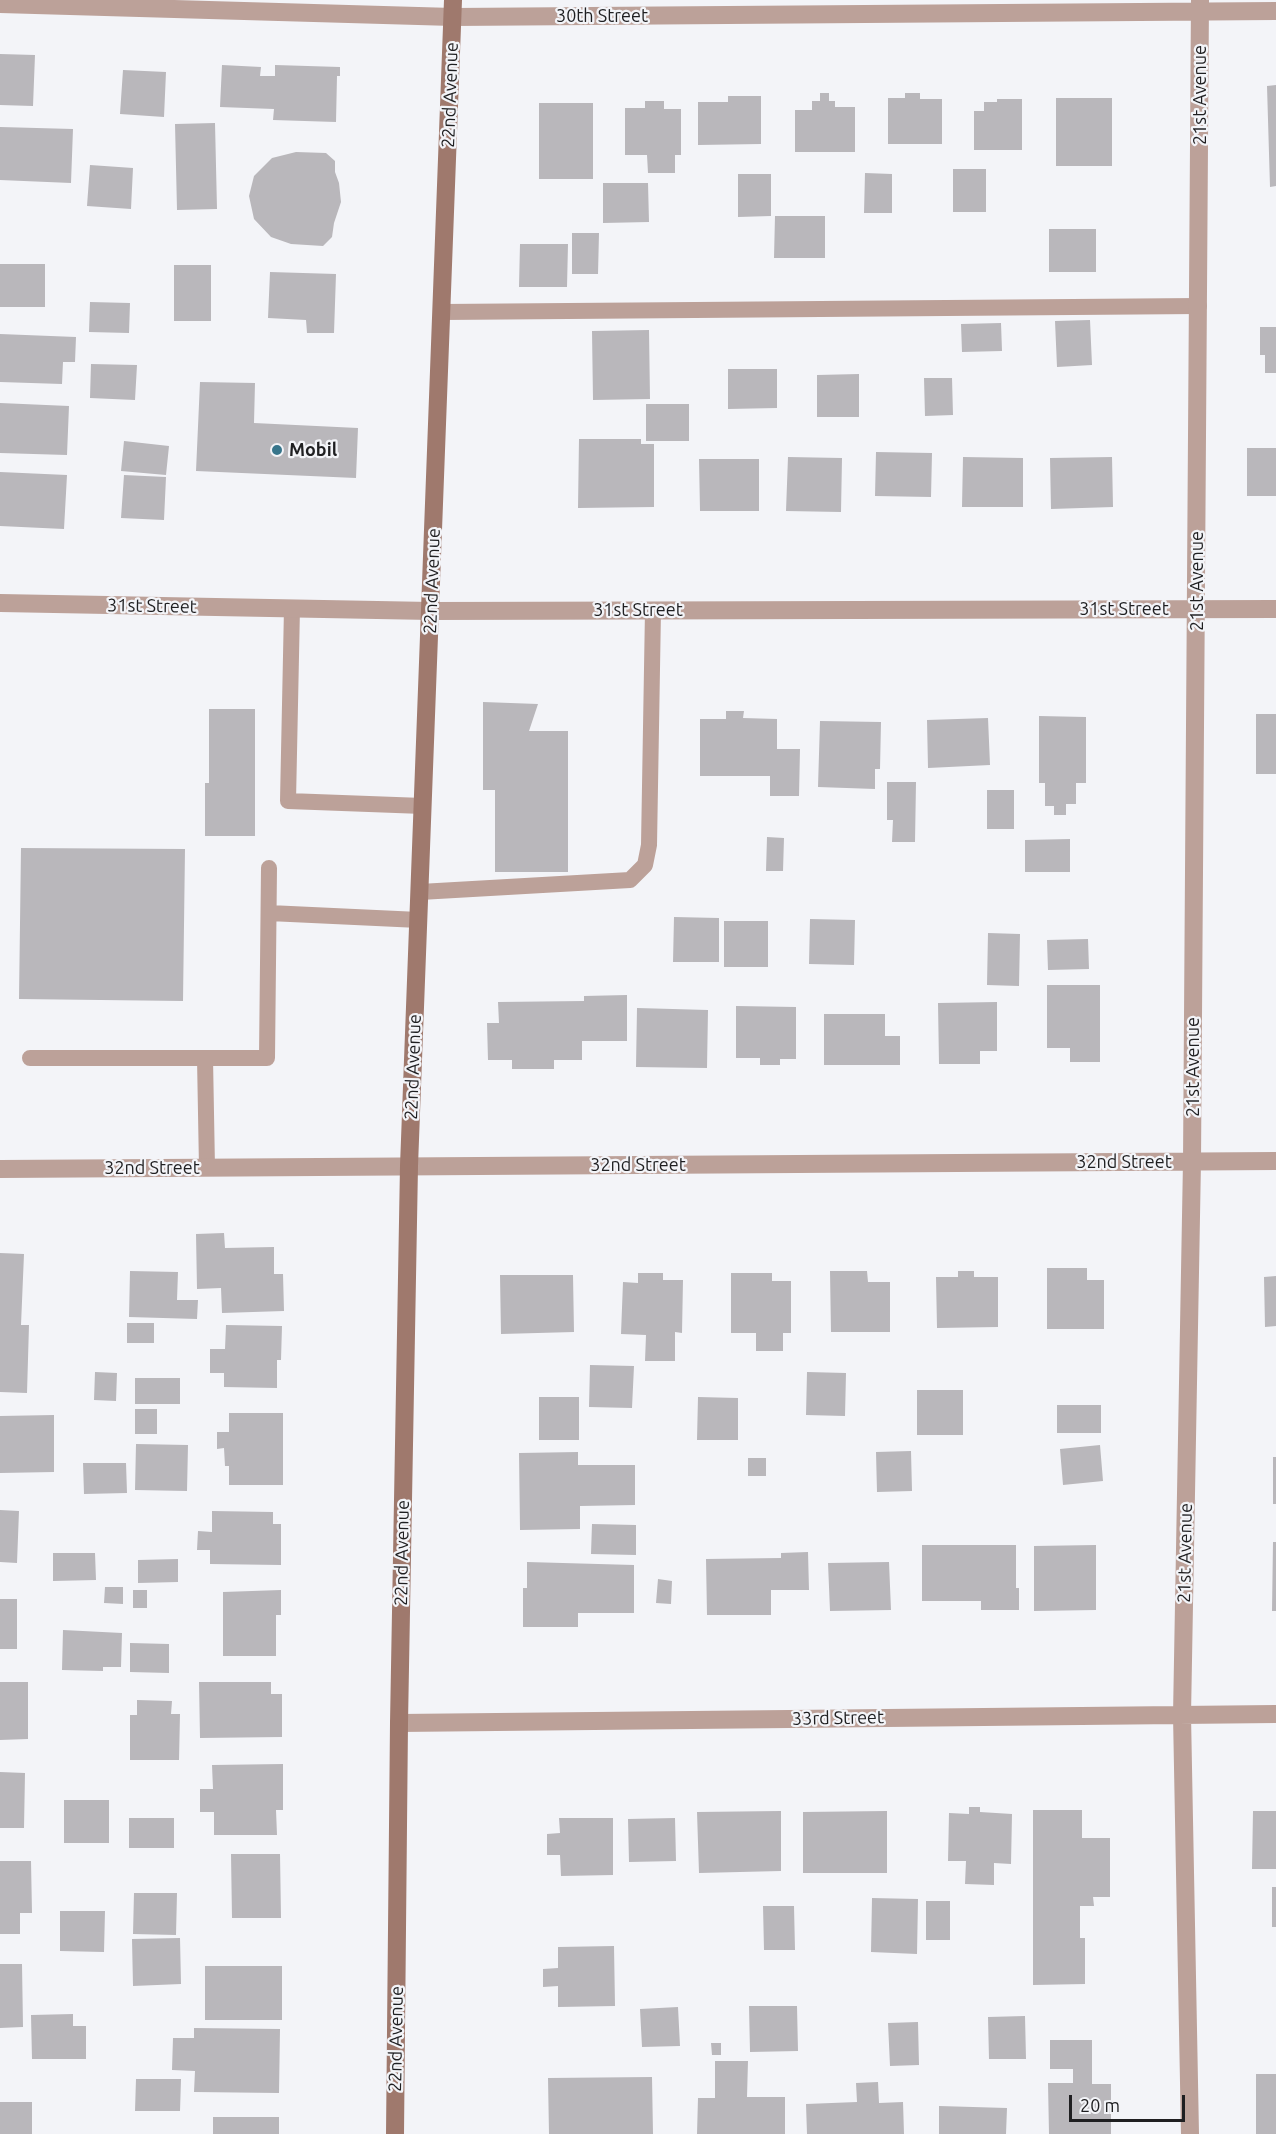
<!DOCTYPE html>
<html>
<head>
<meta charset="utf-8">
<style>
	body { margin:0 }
	#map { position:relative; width:1276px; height:2134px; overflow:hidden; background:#f3f4f8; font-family:Ubuntu,sans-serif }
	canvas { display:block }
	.scale { position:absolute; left:1069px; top:2095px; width:116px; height:27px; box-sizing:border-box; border:3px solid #1f1f21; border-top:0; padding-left:8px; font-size:18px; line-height:21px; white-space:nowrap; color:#1f1f21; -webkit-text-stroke:4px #f3f4f8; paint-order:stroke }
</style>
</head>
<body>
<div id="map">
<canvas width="1276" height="2134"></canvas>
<div class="scale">20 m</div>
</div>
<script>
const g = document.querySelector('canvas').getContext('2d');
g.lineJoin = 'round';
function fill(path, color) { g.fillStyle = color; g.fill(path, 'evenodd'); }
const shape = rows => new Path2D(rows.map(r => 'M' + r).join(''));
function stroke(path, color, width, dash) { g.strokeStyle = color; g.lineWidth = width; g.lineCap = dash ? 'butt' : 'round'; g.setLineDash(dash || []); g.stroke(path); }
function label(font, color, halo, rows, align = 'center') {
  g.font = font + ' Ubuntu,sans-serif'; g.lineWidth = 4.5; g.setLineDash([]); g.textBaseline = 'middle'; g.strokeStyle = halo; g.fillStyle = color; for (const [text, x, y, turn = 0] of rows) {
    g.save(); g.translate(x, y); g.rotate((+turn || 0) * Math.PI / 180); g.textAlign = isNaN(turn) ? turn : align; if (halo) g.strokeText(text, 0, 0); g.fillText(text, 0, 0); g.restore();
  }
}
fill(shape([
	[0,54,35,55,33,106,0,105],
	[222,65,261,67,260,76,275,76,275,65,340,67,340,76,337,76,336,122,273,120,274,109,220,107],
	[123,70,166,72,164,117,120,114],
	[1276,85,1276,186,1270,187,1267,86],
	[820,93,829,93,829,101,835,101,835,107,855,107,855,152,795,152,795,110,812,110,812,101,820,101],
	[905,93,920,93,920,99,942,99,942,144,888,144,888,98,905,98],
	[728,96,761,96,761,144,698,145,698,102,728,102],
	[1056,98,1112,98,1112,166,1056,166],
	[997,99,1022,99,1022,150,974,150,974,111,984,111,984,102,997,102],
	[645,101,664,101,664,109,681,109,681,155,675,155,675,173,648,173,647,155,625,155,625,108,645,108],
	[539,103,593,103,593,179,539,179],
	[215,123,217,209,177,210,175,124],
	[0,127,73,129,71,183,0,180],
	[296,152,326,153,335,161,335,172,339,183,341,202,334,223,332,237,323,246,291,244,271,237,254,219,249,196,254,176,272,158],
	[90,165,133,168,131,209,87,206],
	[953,169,986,169,986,212,953,212],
	[865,173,892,174,892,213,864,213],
	[738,174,771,174,771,216,738,217],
	[603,183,648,183,649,222,603,223],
	[775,216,825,216,825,258,774,258],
	[1049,229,1096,229,1096,272,1049,272],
	[572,233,599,233,598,274,572,274],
	[520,244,568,244,567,287,519,287],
	[0,264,45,264,45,307,0,307],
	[174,265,211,265,211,321,174,321],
	[270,272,336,274,334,333,307,333,306,320,268,318],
	[90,302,130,303,129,333,89,332],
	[1090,320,1092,365,1057,367,1055,321],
	[1001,323,1002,351,962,352,961,324],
	[1260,327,1276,327,1276,373,1265,373,1265,355,1260,355],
	[649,330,650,399,593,400,592,331],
	[0,334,76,337,75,362,63,362,62,384,0,382],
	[91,364,137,365,135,400,90,398],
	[728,369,777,369,777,408,728,409],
	[859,374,859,417,817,417,817,375],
	[924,378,952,378,953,415,925,416],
	[200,382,255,383,254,423,358,428,356,478,196,471],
	[0,403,69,406,67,455,0,453],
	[646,404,689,404,689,441,646,441],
	[579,439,641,439,641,444,654,444,654,507,578,508],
	[124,441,169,446,166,475,121,471],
	[1247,448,1276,448,1276,496,1247,496],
	[876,452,932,453,931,497,875,496],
	[788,457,842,458,841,512,786,511],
	[963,457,1023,458,1023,507,962,507],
	[1112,457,1113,507,1051,509,1050,458],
	[699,459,759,459,759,511,700,511],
	[0,472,67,475,64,529,0,526],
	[124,475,166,477,164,520,121,518],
	[483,702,538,704,529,731,568,731,568,872,495,872,495,790,483,790],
	[209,709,255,709,255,836,205,836,205,783,209,783],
	[726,711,744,711,743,718,777,719,777,749,800,749,799,796,770,796,770,776,700,776,700,719,726,719],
	[1256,714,1276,714,1276,774,1256,774],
	[1039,716,1086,717,1086,783,1076,783,1076,804,1066,804,1066,815,1054,815,1054,806,1045,806,1045,783,1039,783],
	[988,718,990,765,928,768,927,720],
	[820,721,881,722,880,769,875,769,875,789,818,787],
	[887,782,916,782,915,842,892,842,893,820,887,820],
	[987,790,1014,790,1014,829,987,829],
	[767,837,784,838,783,871,766,871],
	[1070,839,1070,872,1025,872,1025,840],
	[21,848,185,849,183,1001,19,999],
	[674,917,719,918,719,962,673,962],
	[810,919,855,920,854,965,809,964],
	[724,921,768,921,768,967,724,967],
	[988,933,1020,934,1019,986,987,985],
	[1088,939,1089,969,1048,970,1047,940],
	[1047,985,1100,985,1100,1062,1070,1062,1070,1048,1047,1048],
	[627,995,627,1041,582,1041,582,1060,554,1060,554,1069,512,1069,512,1060,488,1060,487,1023,499,1023,498,1002,584,1001,584,996],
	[997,1002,997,1051,980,1051,980,1064,939,1064,938,1003],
	[736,1006,796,1007,796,1059,780,1059,780,1065,760,1065,760,1058,736,1058],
	[637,1008,708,1010,707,1068,636,1067],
	[824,1014,885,1014,885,1036,900,1036,900,1065,824,1065],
	[224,1233,225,1248,274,1247,274,1274,283,1274,284,1311,222,1313,221,1288,197,1289,196,1234],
	[0,1253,24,1254,21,1325,29,1325,27,1393,0,1392],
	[1047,1268,1087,1268,1087,1280,1104,1280,1104,1329,1047,1329],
	[130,1271,178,1272,177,1300,198,1300,197,1319,129,1317],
	[830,1271,867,1271,868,1282,890,1282,890,1332,831,1332],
	[958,1271,974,1271,974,1277,998,1277,998,1327,937,1328,936,1277,958,1277],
	[638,1273,663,1273,663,1280,683,1280,682,1333,675,1332,675,1361,645,1361,646,1335,621,1334,623,1282,638,1283],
	[731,1273,772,1273,772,1281,791,1281,791,1333,783,1333,783,1351,756,1351,756,1333,731,1333],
	[500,1275,573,1275,574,1332,501,1334],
	[1276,1276,1276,1326,1265,1327,1264,1277],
	[127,1323,154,1323,154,1343,127,1343],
	[226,1325,282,1326,281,1360,277,1360,277,1388,224,1387,224,1373,210,1373,210,1349,225,1349],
	[590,1365,634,1366,632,1408,589,1407],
	[95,1372,117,1373,116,1401,94,1400],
	[807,1372,846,1373,845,1416,806,1415],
	[135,1378,180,1378,180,1404,135,1404],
	[917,1390,963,1390,963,1435,917,1435],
	[539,1397,579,1397,579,1440,539,1440],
	[698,1397,738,1398,738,1440,697,1440],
	[1057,1405,1101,1405,1101,1433,1057,1433],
	[135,1409,157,1409,157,1434,135,1434],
	[229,1413,283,1413,283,1485,229,1485,229,1466,225,1466,224,1448,217,1449,217,1432,229,1432],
	[54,1415,54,1472,0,1473,0,1416],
	[136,1444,188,1445,187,1491,135,1490],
	[1100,1445,1103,1481,1063,1485,1060,1449],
	[911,1451,912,1491,877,1492,876,1452],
	[578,1452,578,1465,635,1465,635,1505,580,1506,580,1529,520,1530,519,1453],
	[1273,1457,1276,1457,1276,1504,1273,1504],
	[748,1458,766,1458,766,1476,748,1476],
	[83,1463,126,1463,127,1493,84,1494],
	[0,1510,19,1511,17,1563,0,1562],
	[212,1511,273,1512,273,1524,281,1524,281,1565,210,1564,210,1550,197,1550,198,1531,212,1532],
	[592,1524,636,1525,636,1555,591,1554],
	[1273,1542,1276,1542,1276,1611,1272,1611],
	[922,1545,1016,1545,1016,1588,1019,1588,1019,1610,981,1610,981,1601,922,1601],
	[1096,1545,1096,1610,1034,1611,1034,1546],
	[808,1552,809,1590,771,1590,771,1615,707,1615,706,1559,781,1558,781,1553],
	[53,1553,95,1553,96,1580,53,1581],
	[178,1559,178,1582,138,1583,138,1560],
	[527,1562,634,1565,634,1613,578,1613,578,1627,523,1627,523,1588,527,1588],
	[889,1562,891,1610,830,1611,828,1563],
	[658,1579,672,1581,671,1604,656,1603],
	[105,1587,123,1587,123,1604,104,1603],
	[133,1590,147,1590,147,1608,133,1608],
	[281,1590,281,1615,276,1615,276,1656,223,1656,223,1592],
	[0,1599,17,1599,17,1649,0,1649],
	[63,1630,122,1633,121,1667,103,1667,103,1671,62,1670],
	[130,1643,169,1644,169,1673,130,1672],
	[0,1682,28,1682,28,1739,0,1740],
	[199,1682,271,1682,271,1694,282,1694,282,1737,200,1738],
	[137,1700,172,1701,171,1714,180,1714,179,1760,130,1760,130,1715,137,1715],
	[283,1764,283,1810,276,1810,277,1835,214,1835,214,1812,200,1812,200,1789,213,1789,212,1765],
	[0,1772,25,1773,24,1828,0,1828],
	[64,1800,109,1800,109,1843,64,1843],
	[969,1807,980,1807,980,1812,1012,1814,1011,1864,994,1863,994,1885,965,1884,966,1861,948,1861,949,1813,969,1814],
	[1033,1810,1082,1810,1082,1838,1110,1838,1110,1897,1093,1897,1094,1906,1080,1906,1080,1938,1085,1938,1085,1984,1033,1985],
	[781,1811,781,1871,699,1873,697,1812],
	[887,1811,887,1873,803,1873,803,1812],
	[1253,1811,1276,1811,1276,1869,1252,1869],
	[129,1818,174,1818,174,1848,129,1848],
	[559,1818,613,1818,613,1875,561,1876,560,1855,547,1855,547,1834,560,1833],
	[675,1818,676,1861,629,1862,628,1819],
	[231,1854,280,1854,281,1918,232,1918],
	[0,1861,31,1861,32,1913,20,1913,20,1934,0,1934],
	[1272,1887,1276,1887,1276,1927,1272,1927],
	[134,1893,177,1893,176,1935,133,1934],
	[872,1898,918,1899,917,1954,871,1952],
	[926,1901,950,1901,950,1940,926,1940],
	[763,1906,794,1906,795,1950,764,1950],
	[60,1911,105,1911,104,1952,60,1951],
	[180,1938,181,1984,133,1986,132,1939],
	[614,1946,615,2006,558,2007,558,1986,543,1987,543,1969,558,1968,558,1947],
	[0,1964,22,1964,23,2027,0,2028],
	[205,1966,282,1966,282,2020,205,2020],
	[749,2006,797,2006,798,2051,750,2052],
	[678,2007,680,2046,642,2047,640,2009],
	[73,2014,73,2026,86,2026,86,2059,32,2059,31,2015],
	[1025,2016,1026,2059,989,2059,988,2017],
	[918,2022,919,2065,890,2066,888,2023],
	[194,2028,280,2029,279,2093,194,2092,195,2071,172,2070,173,2038,194,2038],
	[1050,2040,1092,2040,1092,2084,1111,2084,1111,2134,1049,2134,1048,2083,1073,2083,1073,2069,1050,2069],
	[711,2043,721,2043,721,2055,712,2055],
	[715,2061,748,2061,747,2097,785,2097,785,2134,697,2134,698,2098,715,2098],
	[1256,2074,1276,2074,1276,2134,1256,2134],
	[652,2077,653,2134,549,2134,548,2078],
	[136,2079,181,2079,180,2111,135,2111],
	[878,2082,879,2103,903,2102,904,2134,807,2134,806,2104,857,2102,856,2083],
	[0,2102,32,2102,32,2134,0,2134],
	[939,2106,1007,2108,1006,2134,939,2134],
	[213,2117,279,2117,279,2134,213,2134]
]), '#b9b7bb');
stroke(shape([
	[442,312,1199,306],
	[292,608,288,801,423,806],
	[420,892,630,880,645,865,649,845,653,610],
	[269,913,419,920],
	[30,1058,267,1058,269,868],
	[205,1058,207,1168]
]), '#bca199', 16);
stroke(shape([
	[0,4,453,17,1276,11],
	[0,603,431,611,1276,609],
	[0,1169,1276,1161],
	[399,1723,1276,1714],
	[1190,2134,1182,1715,1192,1161,1200,0]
]), '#bca199', 18);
stroke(shape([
	[395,2134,399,1723,409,1166,453,0]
]), '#9f796d', 18);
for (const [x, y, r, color] of [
	[277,450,6,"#37758b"]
]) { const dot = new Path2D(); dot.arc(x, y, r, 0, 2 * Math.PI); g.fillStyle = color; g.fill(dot); stroke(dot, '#f3f4f8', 2); }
label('18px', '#1f1f21', '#f3f4f8', [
	["30th Street",602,16],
	["22nd Avenue",450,95,-88],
	["21st Avenue",1200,95,-90],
	["22nd Avenue",432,581,-88],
	["21st Avenue",1197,581,-90],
	["31st Street",152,606,1],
	["31st Street",1124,609],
	["31st Street",638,610],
	["22nd Avenue",413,1067,-88],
	["21st Avenue",1193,1067,-90],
	["32nd Street",1124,1162],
	["32nd Street",638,1165],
	["32nd Street",152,1168],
	["22nd Avenue",402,1553,-89],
	["21st Avenue",1185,1553,-89],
	["33rd Street",838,1718,-1],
	["22nd Avenue",396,2039,-89]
]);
label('bold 18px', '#1f1f21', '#f3f4f8', [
	["Mobil",289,450]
], 'left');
</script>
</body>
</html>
